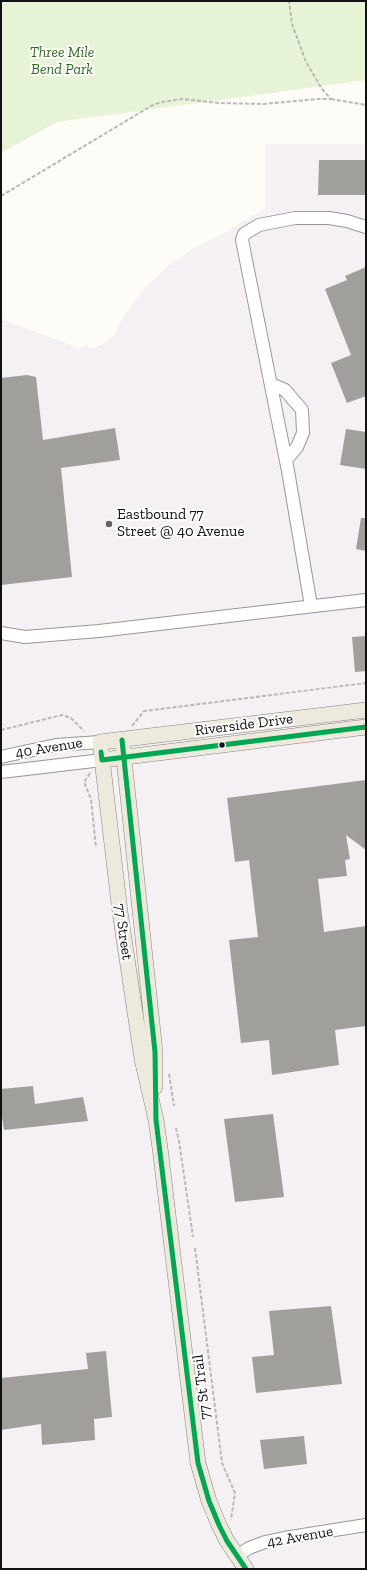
<!DOCTYPE html>
<html>
<head>
<meta charset="utf-8">
<style>
	body { margin:0 }
	#map { position:relative; width:367px; height:1570px; overflow:hidden; background:#fdfcf7; font-family:"Zilla Slab",serif }
	canvas { display:block }
	.frame { position:absolute; inset:0; border:2px solid #111; pointer-events:none }
</style>
</head>
<body>
<div id="map">
<canvas width="367" height="1570"></canvas>
<div class="frame"></div>
</div>
<script>
const g = document.querySelector('canvas').getContext('2d');
g.lineJoin = 'round';
function fill(path, color) { g.fillStyle = color; g.fill(path, 'evenodd'); }
const shape = rows => new Path2D(rows.map(r => 'M' + r).join(''));
function stroke(path, color, width, dash) { g.strokeStyle = color; g.lineWidth = width; g.lineCap = dash ? 'butt' : 'round'; g.setLineDash(dash || []); g.stroke(path); }
function label(font, color, halo, rows, align = 'center') {
  g.font = font + ' "Zilla Slab",serif'; g.lineWidth = 4; g.setLineDash([]); g.textBaseline = 'middle'; g.strokeStyle = halo; g.fillStyle = color; for (const [text, x, y, turn = 0] of rows) {
    g.save(); g.translate(x, y); g.rotate((+turn || 0) * Math.PI / 180); g.textAlign = isNaN(turn) ? turn : align; if (halo) g.strokeText(text, 0, 0); g.fillText(text, 0, 0); g.restore();
  }
}
fill(shape([
	[265,144,366,144,366,1569,1,1569,1,319,79,348,87,345,89,348,97,347,106,342,114,335,125,314,143,290,168,266,194,248,224,233,265,208]
]), '#f5f0f3');
fill(shape([
	[1,1,366,1,366,80,57,122,1,153]
]), '#e7f3d7');
fill(shape([
	[319,160,366,160,366,195,318,195],
	[366,267,366,396,347,403,331,363,351,355,325,289,347,280,345,276],
	[27,375,36,377,43,440,115,428,120,460,61,468,72,577,1,585,1,378],
	[346,429,366,432,366,469,340,465],
	[361,518,366,518,366,551,356,549],
	[366,636,366,671,355,672,352,637],
	[366,780,366,850,346,835,350,859,345,860,347,876,318,879,324,932,366,926,366,1026,335,1030,339,1065,272,1075,269,1040,241,1043,229,940,258,937,249,860,235,862,227,798],
	[33,1086,35,1104,83,1097,88,1121,4,1130,1,1110,1,1089],
	[273,1114,284,1197,235,1202,224,1119],
	[331,1306,342,1384,256,1393,252,1357,274,1355,269,1311],
	[106,1351,112,1417,94,1419,95,1440,42,1445,41,1424,1,1430,1,1378,88,1369,86,1353],
	[304,1436,307,1464,264,1469,260,1440]
]), '#a19f9c');
const minor = shape([
	[271,384,285,390,302,410,303,433,297,447,286,460],
	[311,606,288,471,242,240,244,234,259,225,295,218,329,218,347,221,366,227],
	[1,633,25,637,99,631,366,600],
	[1,757,56,745,100,742],
	[1,772,102,760],
	[237,1556,249,1548,265,1542,284,1538,366,1525]
]);
const major = shape([
	[122,740,155,1052,155,1087],
	[102,760,366,727],
	[246,1569,227,1541,219,1525,209,1501,198,1463,160,1148,156,1120,142,1059,120,912,100,742,366,710]
]);
stroke(minor, '#979795', 14);
stroke(major, '#858482', 16);
stroke(shape([
	[331,99,366,105],
	[1,196,151,106,161,102,183,99,219,103,263,104,318,99,331,99,322,89,306,62,292,24,289,1],
	[132,726,144,711,366,683],
	[1,730,62,715,71,718,84,731],
	[90,773,84,782,91,799,96,848],
	[169,1074,174,1106],
	[176,1128,179,1141,193,1237],
	[195,1248,222,1463,235,1493,231,1520]
]), '#b9b9b8', 2, [4, 2]);
stroke(minor, '#fffffe', 12);
stroke(major, '#ede9dc', 15);
stroke(shape([
	[122,740,155,1052,156,1120,198,1463,209,1501,219,1525,227,1541,246,1569],
	[101,752,102,760,366,727]
]), '#00a651', 5);
for (const [x, y, r, color] of [
	[109,524,4,"#646362"],
	[222,745,3.5,"#111"]
]) { const dot = new Path2D(); dot.arc(x, y, r, 0, 2 * Math.PI); g.fillStyle = color; g.fill(dot); stroke(dot, '#fff', 1.5); }
label('italic 15px', '#2f6b1f', '#fff', [
	["Three Mile",62,53],
	["Bend Park",62,70]
]);
label('15px', '#111', '#fff', [
	["Eastbound 77",117,515],
	["Street @ 40 Avenue",117,532]
], 'left');
label('15px', '#111', '#fff', [
	["Riverside Drive",244,725,-7],
	["40 Avenue",49,748,-9],
	["77 Street",123,932,82],
	["77 St Trail",202,1387,-97],
	["42 Avenue",300,1537,-10]
]);
</script>
</body>
</html>
